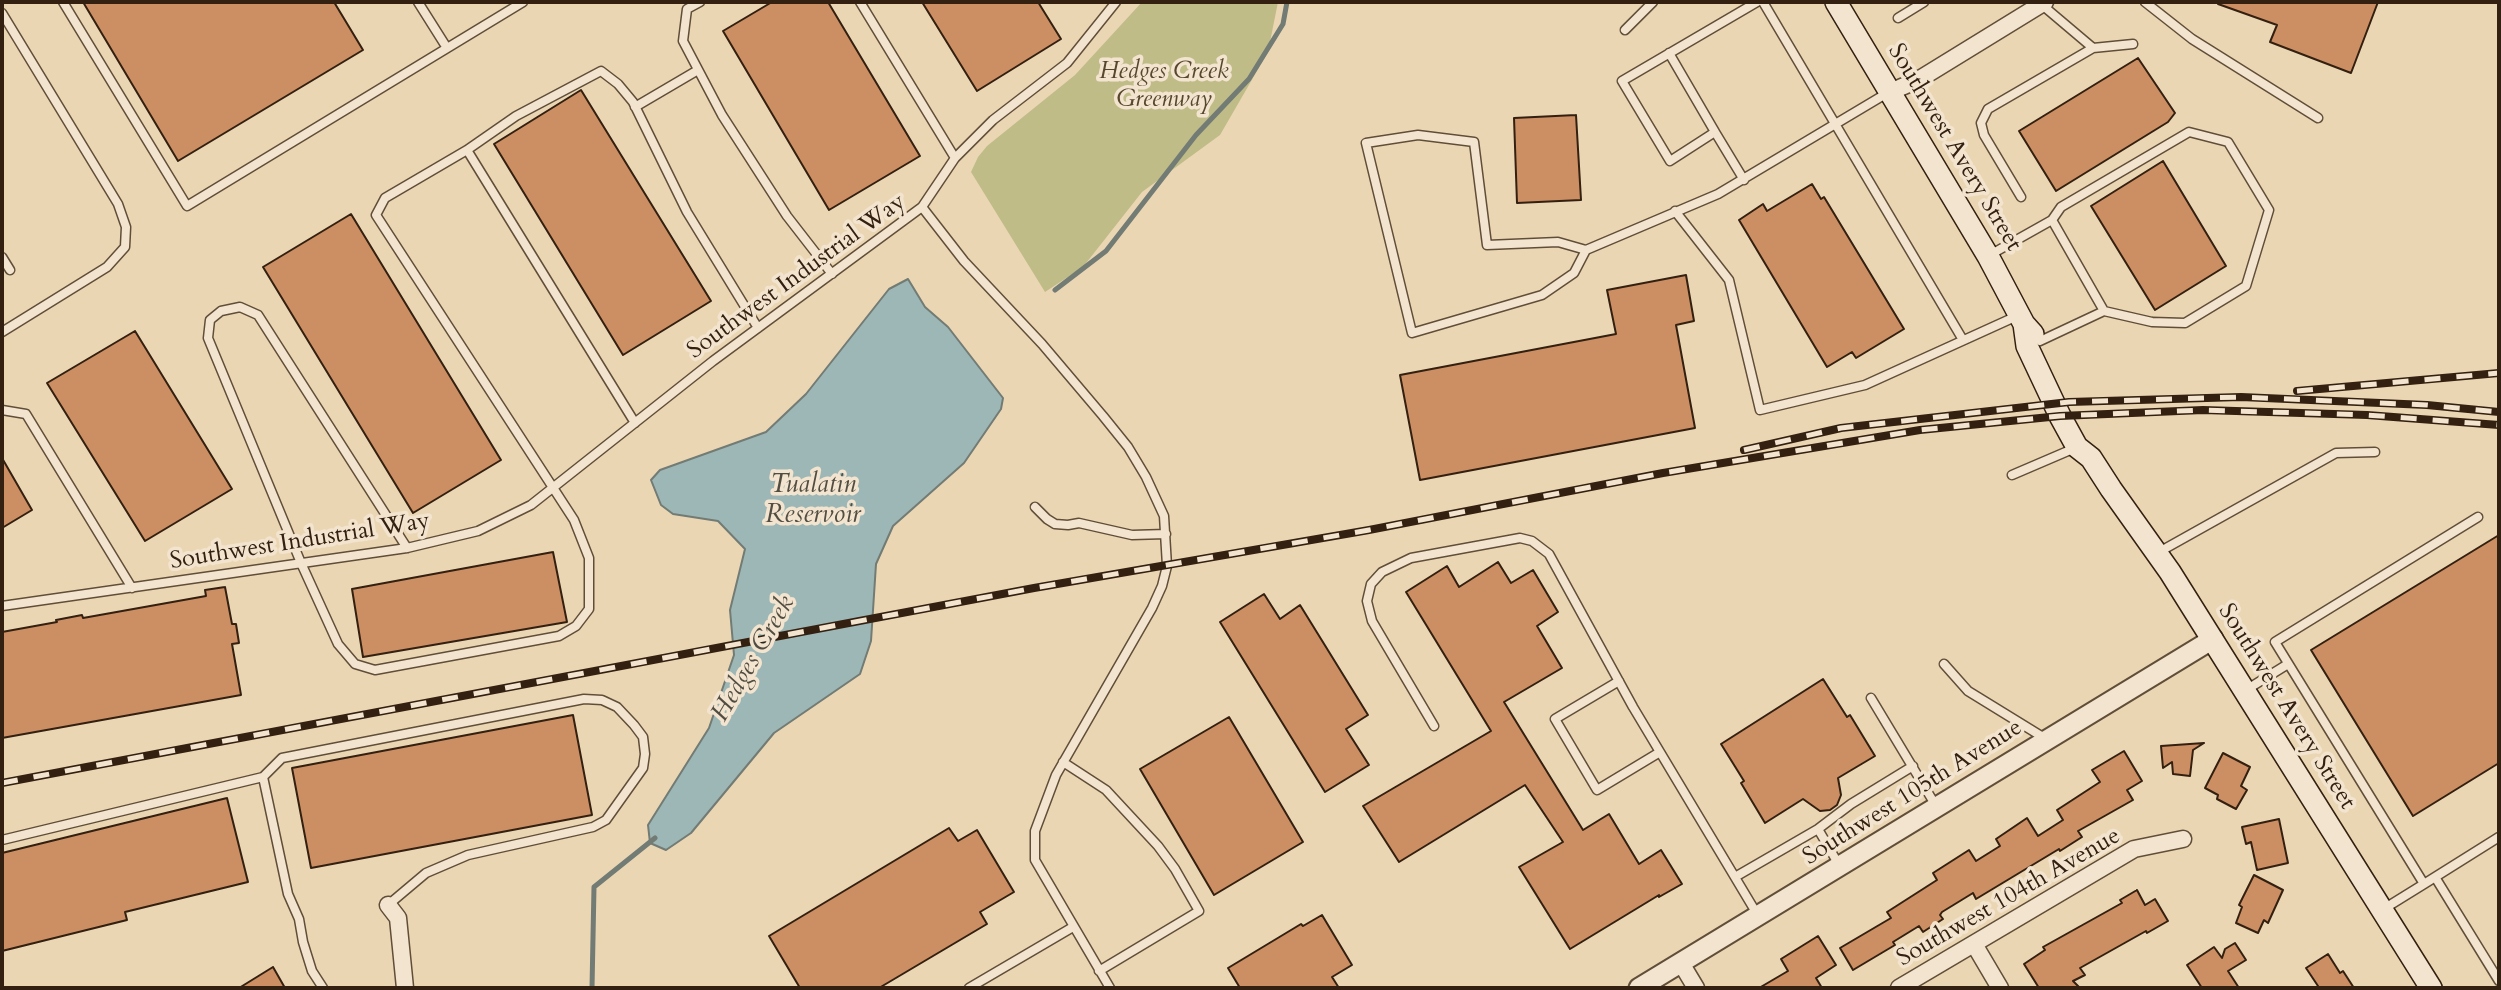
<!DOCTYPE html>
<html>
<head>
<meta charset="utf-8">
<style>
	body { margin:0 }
	#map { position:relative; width:2501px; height:990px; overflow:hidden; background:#ebd6b4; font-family:Cardo,serif }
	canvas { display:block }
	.frame { position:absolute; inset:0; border:4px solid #332010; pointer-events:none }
</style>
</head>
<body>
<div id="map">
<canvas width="2501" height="990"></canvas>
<div class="frame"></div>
</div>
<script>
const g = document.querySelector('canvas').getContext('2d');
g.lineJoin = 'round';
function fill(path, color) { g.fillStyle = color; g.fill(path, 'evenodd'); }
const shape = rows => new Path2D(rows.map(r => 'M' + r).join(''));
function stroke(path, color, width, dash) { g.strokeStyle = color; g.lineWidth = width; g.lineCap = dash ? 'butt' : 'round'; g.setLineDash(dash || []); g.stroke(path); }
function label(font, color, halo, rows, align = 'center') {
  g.font = font + ' Cardo,serif'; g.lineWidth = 7; g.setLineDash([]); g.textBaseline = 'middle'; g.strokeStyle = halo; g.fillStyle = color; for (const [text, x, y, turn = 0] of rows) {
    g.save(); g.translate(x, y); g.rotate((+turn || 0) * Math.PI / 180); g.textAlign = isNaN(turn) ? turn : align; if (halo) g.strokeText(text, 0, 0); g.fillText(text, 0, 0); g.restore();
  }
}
fill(shape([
	[1142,2,1278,2,1268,52,1220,135,1142,192,1083,267,1045,292,971,172,978,157,987,146,1075,75]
]), '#bfbc88');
const water = shape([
	[908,279,925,307,948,327,1003,398,1001,409,964,463,893,526,876,564,871,641,860,674,774,733,691,833,666,850,650,843,648,825,709,728,734,655,730,610,745,549,718,521,673,514,661,505,651,480,660,470,766,432,806,394,889,289,908,279]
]);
fill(water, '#9cb7b6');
stroke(water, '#727b74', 2);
stroke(shape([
	[1055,290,1106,251,1196,135,1249,79,1283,24,1287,2],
	[592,988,594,887,655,838]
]), '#727b74', 5);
const building = shape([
	[83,2,334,2,363,50,178,161,83,2],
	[772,2,828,2,920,156,829,210,723,31,772,2],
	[922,2,1038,2,1061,39,977,91,922,2],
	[2218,2,2378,2,2351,73,2270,42,2277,25,2218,4,2218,2],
	[2138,58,2175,113,2168,122,2056,191,2019,131,2138,58],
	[581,90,711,301,623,355,494,144,581,90],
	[1576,115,1581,200,1517,203,1514,118,1576,115],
	[2163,161,2226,266,2155,310,2091,206,2163,161],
	[1812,184,1821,199,1824,197,1904,329,1856,358,1852,352,1827,367,1739,220,1763,204,1767,211,1812,184],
	[351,214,501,460,413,513,263,267,351,214],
	[1686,275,1694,321,1676,325,1695,428,1420,480,1400,375,1616,334,1607,290,1686,275],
	[135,331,232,489,145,541,47,383,135,331],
	[2,458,32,510,2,528,2,458],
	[2499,535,2499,763,2413,816,2311,650,2499,535],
	[553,552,567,622,363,657,352,589,553,552],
	[1498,562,1511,583,1533,570,1558,612,1537,626,1562,668,1504,702,1583,830,1609,814,1639,864,1661,850,1682,884,1659,897,1659,895,1570,949,1519,867,1563,842,1525,785,1399,862,1363,806,1491,731,1406,592,1447,566,1459,587,1498,562],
	[225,587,232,624,236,624,239,643,232,644,241,695,2,738,2,632,57,622,56,620,82,615,83,618,206,596,205,590,225,587],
	[1264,594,1280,619,1300,605,1368,715,1346,729,1369,765,1325,792,1220,622,1264,594],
	[1823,679,1847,717,1850,715,1875,756,1838,778,1841,795,1837,805,1830,810,1820,811,1803,799,1765,823,1741,783,1744,781,1721,744,1823,679],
	[573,715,592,815,311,868,292,768,573,715],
	[1229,717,1303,842,1214,895,1140,769,1229,717],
	[2204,743,2193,750,2190,776,2173,774,2172,762,2163,768,2161,746,2204,743],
	[2124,751,2142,781,2127,790,2133,800,2078,831,2082,837,2060,851,2059,849,1976,899,1973,893,1942,912,1940,915,1943,919,1923,932,1919,926,1893,942,1895,945,1853,970,1840,948,1891,918,1887,912,1937,880,1933,873,1969,850,1976,861,2000,846,1996,839,2027,818,2038,836,2063,820,2057,810,2100,782,2092,770,2124,751],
	[2223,753,2250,767,2241,786,2247,790,2236,809,2217,799,2218,795,2205,788,2223,753],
	[227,798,248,882,125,912,127,920,2,951,2,853,227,798],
	[2279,819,2288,863,2257,870,2251,842,2246,844,2242,827,2279,819],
	[949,828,958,841,977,830,1014,892,980,912,987,924,879,988,800,988,769,936,949,828],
	[2254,875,2283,890,2268,923,2264,920,2258,933,2236,923,2242,907,2239,905,2254,875],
	[2137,890,2145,905,2155,899,2168,921,2147,933,2146,931,2080,968,2085,975,2073,981,2080,988,2039,988,2024,964,2045,950,2043,947,2122,903,2120,900,2137,890],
	[1322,915,1352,965,1332,977,1339,988,1240,988,1228,968,1301,924,1303,926,1322,915],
	[1818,936,1836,965,1816,978,1822,988,1759,988,1788,971,1781,959,1818,936],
	[2235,943,2246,960,2228,971,2239,988,2202,988,2187,965,2214,947,2222,958,2225,949,2235,943],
	[2328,954,2340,973,2343,971,2354,988,2314,988,2318,986,2306,968,2328,954],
	[273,967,285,988,239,988,273,967]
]);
fill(building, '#cc8e63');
stroke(building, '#332010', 2);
const service = shape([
	[63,2,187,206,523,2],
	[418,2,447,48],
	[700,2,687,9,683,41,722,115,787,216,832,274],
	[860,2,955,158],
	[1763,2,1963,340],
	[2145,2,2192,39,2318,118],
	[2,13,118,204,126,227,125,247,107,267,2,332],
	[1898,18,1924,2],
	[1625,30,1653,2],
	[2093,48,2133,44],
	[1669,53,1715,132],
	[635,107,698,70],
	[1744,180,1715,132,1670,161,1622,81,1757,2],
	[2021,197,1984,135,1981,123,1988,109,2093,48,2041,4],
	[922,207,955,158,993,120,1067,63,1116,2],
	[1675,211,1729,280,1760,410,1865,385,2017,316],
	[1586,250,1574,273,1542,295,1412,333,1366,143,1418,135,1474,142,1487,245,1558,242,1586,250,1718,194,1889,92],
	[1988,256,2052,220,2104,311,2152,322,2185,323,2246,286,2269,210,2228,142,2189,132,2061,207,2052,220],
	[2,257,10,270],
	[2040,341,2104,311],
	[2,410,26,414,132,588],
	[635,423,467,150,516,116,601,71,618,84,633,102,687,212,758,328],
	[2012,475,2075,448],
	[1035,507,1047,519,1055,524,1068,525,1079,523,1132,535,1166,534],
	[2478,517,2275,642,2424,884,2499,837],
	[407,548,258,315,240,307,221,311,210,320,208,338,301,563,338,644,355,664,375,670,559,636,576,626,589,609,589,558,574,520,376,215,385,198,467,150],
	[2159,552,2336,453,2375,452],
	[2,606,407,548,478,531,531,505,713,361,922,207,964,261,1042,344,1103,416,1128,447,1146,477,1164,516,1167,566,1162,586,1152,608,1056,775,1035,831,1035,860,1110,988],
	[1944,664,1968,691,2046,739],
	[1619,681,1555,719,1597,790,1660,752],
	[2246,690,2288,664],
	[1871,698,1936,806],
	[1434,726,1372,621,1367,601,1371,584,1382,572,1411,558,1520,538,1532,541,1549,554,1633,707,1757,914],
	[1063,762,1106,790,1158,846,1175,869,1199,911,1099,971],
	[263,777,282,758,584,699,602,700,617,707,634,725,643,737,645,754,643,768,606,820,593,827,468,855,426,873,388,905],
	[1818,829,1839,865],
	[2,840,263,777,288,894,299,919,303,942,312,971,323,988],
	[1735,877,1818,829,1851,804,1913,766],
	[2435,877,2499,981],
	[2382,910,2424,884],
	[969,988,1073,927]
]);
const minor = shape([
	[1890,92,1918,80,2045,2],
	[388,905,398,918,405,988],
	[1974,944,2000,988],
	[1681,963,1696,988],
	[1899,988,2134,849,2183,839]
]);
const tertiary = shape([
	[1639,988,2213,639]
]);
const secondary = shape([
	[1836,2,1988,256,2024,324,2033,334],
	[2024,324,2027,346,2060,416,2077,447,2091,458,2111,489,2170,572,2431,988]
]);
stroke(service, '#614e39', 11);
stroke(minor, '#614e39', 19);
stroke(tertiary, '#614e39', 23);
stroke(secondary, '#332010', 24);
stroke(service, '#f2e4ce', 8);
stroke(minor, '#f2e4ce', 16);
stroke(tertiary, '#f2e4ce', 19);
stroke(secondary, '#f2e4ce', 21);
const rail = shape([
	[2297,391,2499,373],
	[1744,450,1841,428,2069,402,2241,397,2427,405,2499,412],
	[2,783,1034,588,1369,530,1663,473,1920,430,2060,416,2203,410,2367,415,2499,425]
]);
stroke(rail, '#332010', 8);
stroke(rail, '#f2e4ce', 5, [16]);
label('italic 24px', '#56472e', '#f2e4ce', [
	["Hedges Creek",1164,72],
	["Greenway",1164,100]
]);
label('24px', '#332010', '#f2e4ce', [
	["Southwest Avery Street",1954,148,59],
	["Southwest Industrial Way",797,277,-36],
	["Southwest Industrial Way",300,542,-9],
	["Southwest Avery Street",2286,707,58],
	["Southwest 105th Avenue",1913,793,-32],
	["Southwest 104th Avenue",2009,898,-30]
]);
label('italic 26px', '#524d42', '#f2e4ce', [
	["Tualatin",813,486],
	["Reservoir",813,516],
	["Hedges Creek",754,659,-60]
]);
</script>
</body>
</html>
